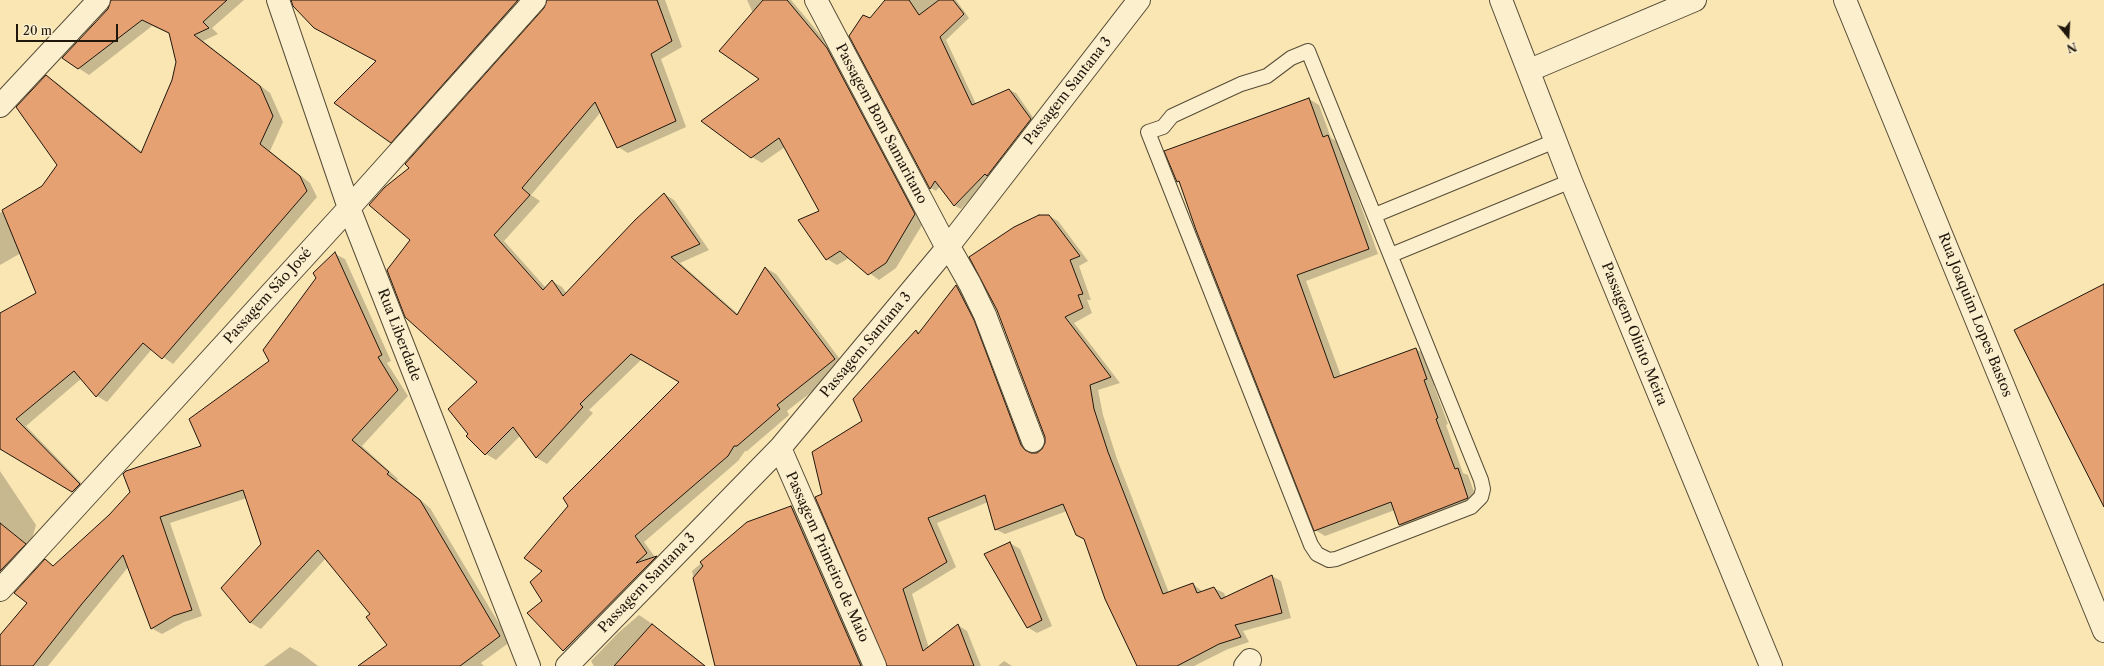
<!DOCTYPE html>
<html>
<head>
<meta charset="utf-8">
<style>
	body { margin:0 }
	#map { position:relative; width:2104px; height:666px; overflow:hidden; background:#f9e6b3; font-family:"Libre Caslon Text",serif }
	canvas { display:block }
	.north { position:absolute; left:2048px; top:16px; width:40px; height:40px; -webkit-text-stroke:3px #fbefce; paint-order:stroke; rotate:162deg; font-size:11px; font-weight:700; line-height:16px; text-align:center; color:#20170c }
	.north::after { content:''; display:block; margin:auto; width:14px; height:18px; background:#20170c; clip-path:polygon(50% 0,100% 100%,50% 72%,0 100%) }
	.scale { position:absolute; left:16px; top:24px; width:102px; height:18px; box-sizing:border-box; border:2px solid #20170c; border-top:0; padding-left:5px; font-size:12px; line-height:14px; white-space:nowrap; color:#20170c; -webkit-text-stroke:3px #fbefce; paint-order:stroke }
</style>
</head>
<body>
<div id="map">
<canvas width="2104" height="666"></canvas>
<div class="north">N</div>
<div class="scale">20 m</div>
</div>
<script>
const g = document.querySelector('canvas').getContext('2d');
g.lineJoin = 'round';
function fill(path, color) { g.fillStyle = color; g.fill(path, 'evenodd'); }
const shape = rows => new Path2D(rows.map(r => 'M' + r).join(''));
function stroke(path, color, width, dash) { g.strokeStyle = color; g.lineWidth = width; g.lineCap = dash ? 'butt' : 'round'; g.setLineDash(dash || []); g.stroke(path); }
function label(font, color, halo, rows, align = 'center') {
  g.font = font + ' "Libre Caslon Text",serif'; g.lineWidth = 3; g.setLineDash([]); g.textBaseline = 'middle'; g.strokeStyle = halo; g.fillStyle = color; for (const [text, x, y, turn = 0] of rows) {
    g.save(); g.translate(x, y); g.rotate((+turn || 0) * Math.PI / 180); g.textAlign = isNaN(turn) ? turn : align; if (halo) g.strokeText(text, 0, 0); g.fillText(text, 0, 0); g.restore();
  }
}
fill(shape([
	[112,0,244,0,212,28,218,34,203,41,270,93,283,122,270,151,310,183,317,197,173,364,152,349,107,402,97,396,82,378,26,426,89,491,83,497,0,448,0,314,37,293,21,253,0,265,0,213,42,187,58,165,46,76,56,82,142,152,173,80,177,62,170,34,152,26,89,75,63,58,109,9],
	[292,0,534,0,401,148,391,142,377,61],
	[548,0,665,0,682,47,661,59,686,127,628,153,618,147,601,112,531,195,540,201,504,241,546,288,552,281,562,287,567,294,664,194,674,200,709,250,680,263,738,314,766,268,776,274,845,366,787,411,789,415,747,451,745,451,738,461,644,542,655,557,667,562,574,656,564,650,529,613,543,601,544,571,680,382,642,359,589,410,593,413,547,464,537,458,520,436,496,460,486,454,470,434,479,382,411,240,411,168,545,9],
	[747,0,791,0,837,55,925,220,896,268,879,280,849,258,837,265,827,259,820,211,785,147,762,163,752,157,761,79,753,13],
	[886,0,956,0,969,18,946,40,976,104,1009,90,1016,93,1037,123,961,209,955,206,940,186,936,191,931,188,850,36,870,19],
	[1309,99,1319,105,1331,138,1338,142,1378,254,1306,281,1341,376,1416,349,1426,355,1437,385,1434,386,1448,424,1446,425,1463,473,1468,475,1478,503,1410,530,1400,524,1395,510,1325,536,1315,530,1180,183,1178,181],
	[1049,216,1058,221,1088,261,1079,266,1091,300,1087,300,1092,313,1074,323,1120,383,1098,390,1103,415,1117,459,1169,593,1193,584,1203,592,1214,588,1224,593,1226,598,1272,576,1281,581,1291,618,1243,631,1249,642,1228,649,1194,666,1138,666,1085,540,1067,511,1005,534,995,529,988,502,937,523,956,567,912,594,929,648,958,625,967,631,981,666,888,666,823,495,863,422,854,399,916,331,920,333,956,286,965,291,983,326,1030,452,1032,454,1037,454,1043,450,1046,444],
	[335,254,345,259,391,361,387,363,408,396,362,446,398,479,397,480,430,508,510,642,481,663,484,666,360,666,388,645,372,614,326,558,261,629,251,623,222,588,262,544,247,498,170,523,202,616,184,622,162,634,151,628,129,566,48,666,0,666,0,636,28,602,45,561,54,566,202,447,271,361],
	[0,471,36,525,30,546,0,580],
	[791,507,801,512,868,666,716,666,692,571,748,523],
	[1010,543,1020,549,1052,626,1037,633,1027,627],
	[639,615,648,621,706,666,594,666,591,661,618,633],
	[290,647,301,653,318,666,264,666],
	[1004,661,1012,666,998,666]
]), '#0003');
const building = shape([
	[111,0,227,0,203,22,209,28,194,35,260,86,273,116,260,144,300,176,307,191,162,359,143,343,96,397,74,371,16,419,80,484,72,492,0,449,0,313,36,293,2,210,42,186,57,165,16,107,46,75,141,153,172,80,176,62,169,33,142,20,78,69,62,58,108,9,111,0],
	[291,0,518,0,391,143,334,103,376,61,314,28,293,6,291,0],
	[547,0,657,0,672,41,651,54,676,121,617,148,595,102,522,188,530,195,494,235,543,290,552,280,563,296,635,220,664,193,700,244,671,257,737,315,765,267,835,359,777,405,780,409,737,446,734,446,728,456,635,536,647,553,636,563,657,556,563,651,527,613,542,601,530,582,542,571,524,558,568,506,563,498,679,382,631,354,580,404,583,407,536,458,513,427,485,455,466,436,468,434,448,409,477,382,405,317,387,270,410,240,369,205,385,187,409,168,405,164,544,8,547,0],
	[763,0,787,0,827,48,915,214,886,263,868,275,840,251,826,260,798,220,819,211,779,138,751,158,701,121,759,79,719,51,763,0],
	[885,0,909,0,919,15,939,0,953,0,964,14,940,37,972,105,1009,89,1031,119,987,176,985,174,954,206,935,181,930,189,849,36,863,15,870,18,885,0],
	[1309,98,1323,137,1328,135,1369,249,1297,275,1334,378,1416,348,1427,379,1424,380,1438,418,1436,419,1455,469,1458,468,1468,498,1399,525,1391,502,1314,531,1196,230,1179,181,1177,182,1164,151,1309,98],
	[1039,215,1049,215,1080,256,1070,260,1083,294,1078,295,1083,308,1065,317,1111,377,1090,385,1094,409,1108,452,1163,594,1193,583,1197,593,1214,587,1221,599,1272,575,1282,613,1235,625,1241,637,1219,644,1177,666,1137,666,1105,599,1084,539,1076,535,1063,504,995,530,985,495,928,518,947,562,903,589,923,651,958,624,974,666,887,666,815,497,822,494,812,452,862,421,853,399,916,330,918,334,956,285,974,320,1021,445,1025,450,1031,453,1037,453,1042,449,1045,443,1045,437,997,310,969,257,1014,227,1039,215],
	[335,252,382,355,378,357,398,390,352,440,389,472,387,474,420,500,500,636,460,666,358,666,387,645,366,617,370,614,318,550,250,623,221,588,261,544,243,490,160,517,192,610,173,616,151,629,123,555,81,605,33,666,0,666,0,635,27,603,14,593,45,559,53,566,109,515,130,492,123,474,126,471,201,446,189,419,269,361,263,350,316,278,313,273,335,252],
	[2104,284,2104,507,2014,330,2104,284],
	[791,506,861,666,715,666,693,578,703,566,700,562,747,522,791,506],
	[0,523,26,544,0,571,0,523],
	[1010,542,1042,620,1027,628,984,554,1010,542],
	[652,624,705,666,614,666,652,624]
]);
fill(building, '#e5a172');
stroke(building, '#20170c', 1);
const service = shape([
	[1308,51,1481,480,1483,489,1481,497,1471,507,1336,559,1329,560,1317,554,1311,545,1148,132,1163,127,1172,116,1241,84,1267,76,1291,58,1308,51],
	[1375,215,1555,141],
	[1391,255,1571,181]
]);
const minor = shape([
	[278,0,349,208,529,666],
	[816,0,947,248,953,254,970,284,985,315,1033,441],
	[1501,0,1571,181,1771,666],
	[1845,0,2104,631],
	[1530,70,1695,0],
	[0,106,99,0],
	[780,448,875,666],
	[0,590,349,208,535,0],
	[567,666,780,448,947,248,1139,0],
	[1245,666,1250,660]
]);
stroke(service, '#564b36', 16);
stroke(minor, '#564b36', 24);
stroke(service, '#fbefce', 14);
stroke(minor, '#fbefce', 22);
label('14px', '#20170c', '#fbefce', [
	["Passagem Santana 3",1068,91,-52],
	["Passagem Bom Samaritano",881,124,62],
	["Passagem São José",268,296,-48],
	["Rua Joaquim Lopes Bastos",1975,315,68],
	["Passagem Olinto Meira",1634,334,68],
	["Rua Liberdade",399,335,69],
	["Passagem Santana 3",866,345,-50],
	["Passagem Primeiro de Maio",827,557,66],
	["Passagem Santana 3",647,583,-46]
]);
</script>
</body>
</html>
